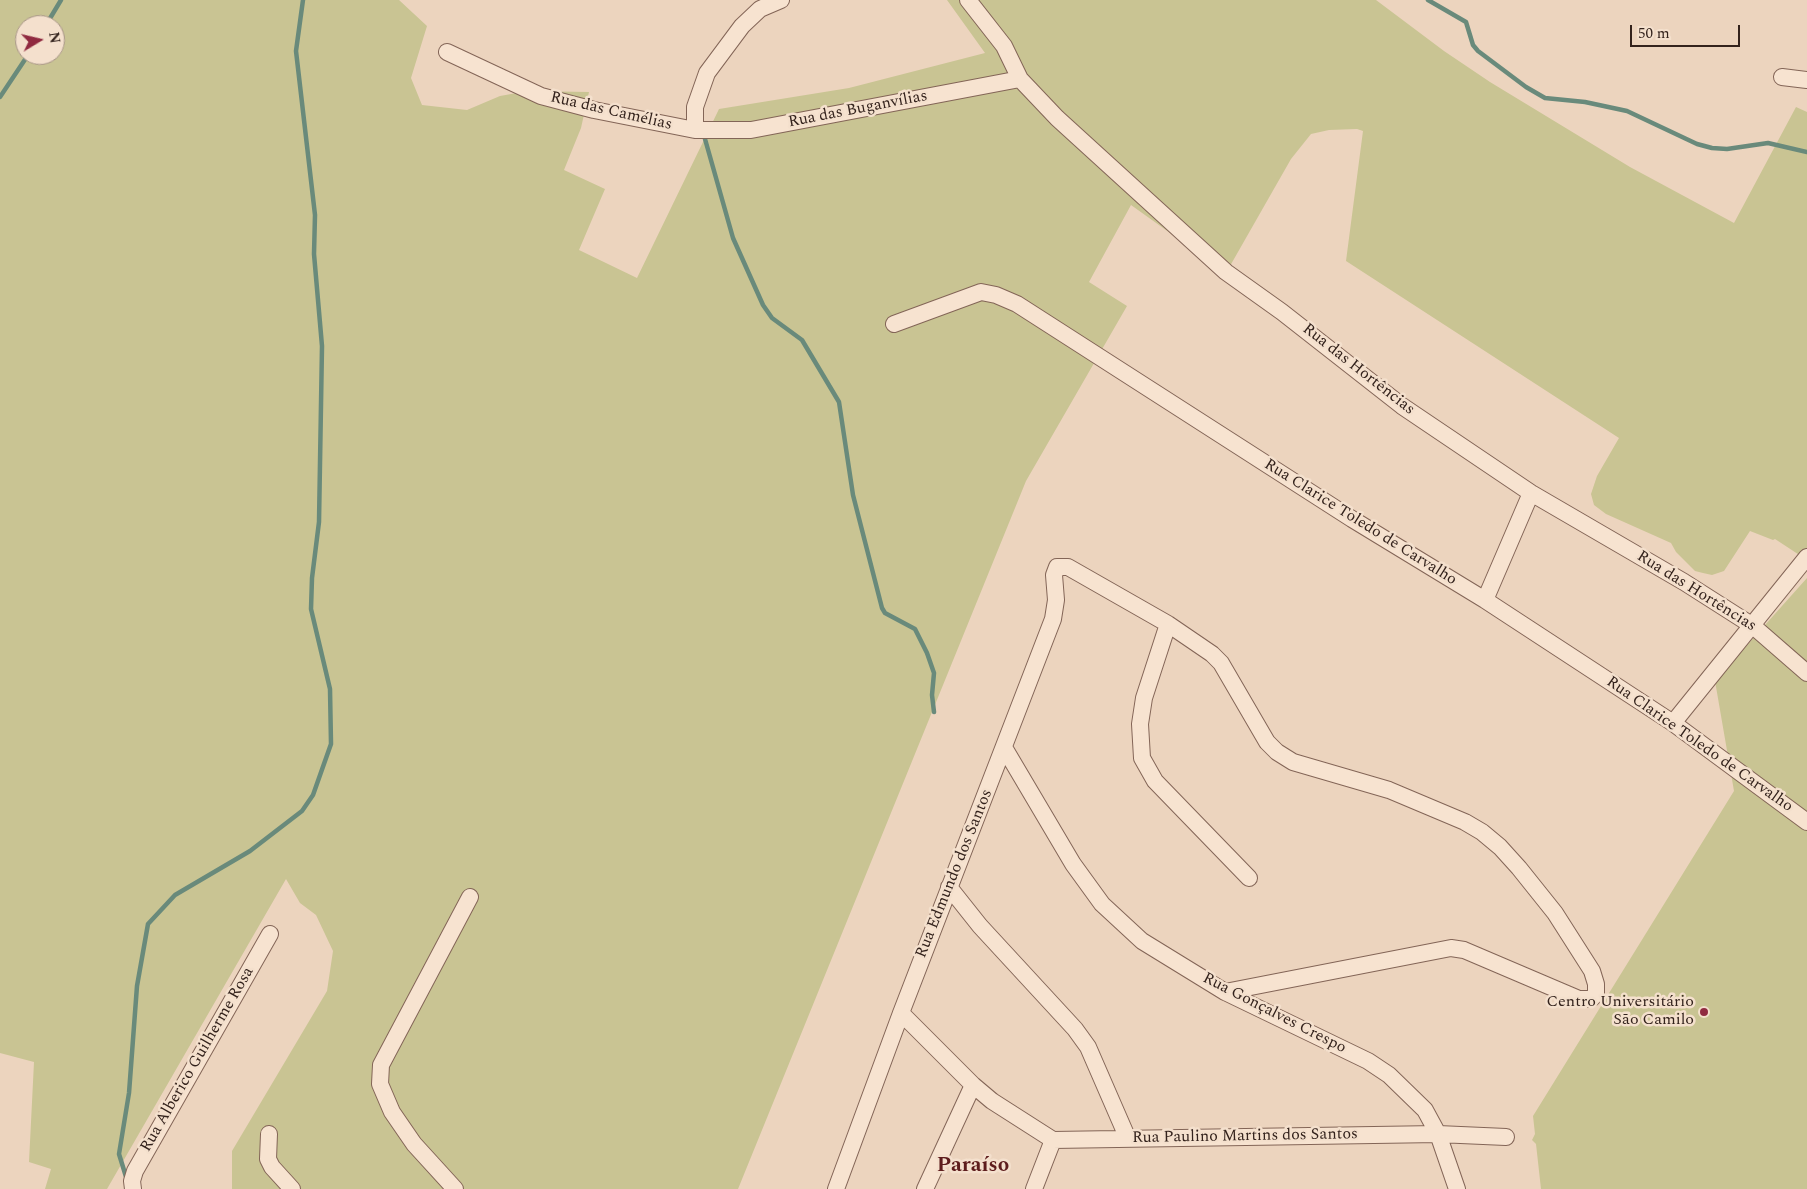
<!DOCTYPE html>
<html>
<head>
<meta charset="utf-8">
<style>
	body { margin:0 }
	#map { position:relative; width:1807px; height:1189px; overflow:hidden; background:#ecd4be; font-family:Spectral,serif }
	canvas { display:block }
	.north { position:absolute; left:15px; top:15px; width:50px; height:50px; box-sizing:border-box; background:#f4e0cd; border:1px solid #a79486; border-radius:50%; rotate:81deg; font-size:14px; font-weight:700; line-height:20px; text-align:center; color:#33221c }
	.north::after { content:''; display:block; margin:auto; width:18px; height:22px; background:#902a40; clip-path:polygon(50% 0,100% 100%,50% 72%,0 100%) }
	.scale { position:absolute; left:1630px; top:25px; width:110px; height:22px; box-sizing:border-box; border:2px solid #33221c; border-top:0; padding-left:6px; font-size:15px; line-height:18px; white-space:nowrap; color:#33221c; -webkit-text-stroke:4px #f4e0cd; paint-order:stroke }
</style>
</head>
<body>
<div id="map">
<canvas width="1807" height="1189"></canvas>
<div class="north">N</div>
<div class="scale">50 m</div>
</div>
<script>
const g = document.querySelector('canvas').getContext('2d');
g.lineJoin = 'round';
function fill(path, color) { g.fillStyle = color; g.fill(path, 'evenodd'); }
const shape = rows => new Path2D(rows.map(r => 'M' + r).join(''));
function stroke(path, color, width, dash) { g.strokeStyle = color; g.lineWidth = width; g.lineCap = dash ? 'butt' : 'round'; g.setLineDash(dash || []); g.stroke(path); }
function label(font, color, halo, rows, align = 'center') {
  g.font = font + ' Spectral,serif'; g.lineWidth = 5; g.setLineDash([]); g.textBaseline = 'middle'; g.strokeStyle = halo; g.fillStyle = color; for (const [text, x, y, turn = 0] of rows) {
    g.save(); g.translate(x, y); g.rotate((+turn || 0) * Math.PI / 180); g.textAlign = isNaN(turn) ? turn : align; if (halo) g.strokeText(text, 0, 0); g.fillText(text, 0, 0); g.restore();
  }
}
fill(shape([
	[0,0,399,0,427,26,411,78,422,105,467,110,500,96,528,91,589,92,581,128,564,170,605,189,579,250,637,278,719,109,849,88,985,53,947,0,1376,0,1444,51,1490,82,1630,167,1734,223,1796,107,1807,112,1807,560,1775,539,1773,540,1750,531,1724,571,1712,575,1703,573,1695,571,1676,552,1671,543,1606,514,1594,505,1591,494,1597,476,1619,438,1346,261,1363,131,1357,129,1329,130,1311,134,1291,159,1226,273,1131,205,1089,282,1127,306,1026,481,738,1189,232,1189,232,1151,327,991,333,951,316,915,300,903,286,879,107,1189,45,1189,51,1169,29,1162,34,1062,0,1053],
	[25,25,55,25,55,55,25,55],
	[1807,578,1807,1189,1541,1189,1536,1144,1532,1140,1535,1134,1533,1116,1734,791,1715,681]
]), '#c9c493');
stroke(shape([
	[1428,0,1466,22,1473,45,1478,51,1526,87,1545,98,1585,102,1627,111,1697,144,1712,148,1727,149,1768,143,1807,152],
	[46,25,61,0],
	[0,97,28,55],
	[705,139,733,238,763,305,772,318,802,340,839,402,853,495,882,608,885,613,915,629,927,653,934,673,932,695,934,712],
	[127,1180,119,1154,129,1093,137,986,148,924,175,895,250,851,302,811,313,795,331,744,330,689,311,609,312,578,319,522,322,346,314,254,315,215,296,51,303,0]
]), '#698a7b', 4.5);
const street = shape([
	[968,0,1004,46,1020,79,1057,118,1226,272,1282,312,1402,406,1531,493,1684,582,1753,626,1807,673],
	[447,52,541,96,594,110,695,130,751,130,1020,79],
	[1782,77,1807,80],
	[695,130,695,107,707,73,742,26,760,9,781,0],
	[894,324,981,292,996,295,1017,304,1352,519,1485,600,1673,723,1807,822],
	[1485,600,1531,493],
	[1168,624,1144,698,1140,724,1142,758,1155,781,1249,878],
	[1673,723,1807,557],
	[1005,749,1073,864,1102,904,1142,941,1225,992,1368,1061,1389,1075,1425,1110,1438,1134,1457,1189],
	[949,887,980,926,1075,1029,1088,1047,1128,1139],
	[901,1013,973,1085,992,1101,1053,1140],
	[269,1134,268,1159,272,1167,292,1189],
	[1053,1140,1438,1134,1506,1137],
	[133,1189,132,1181,135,1171,270,934],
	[455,1189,414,1144,392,1112,380,1084,381,1065,470,897],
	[836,1189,901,1013,1053,619,1056,600,1054,575,1057,567,1068,567,1168,624,1212,654,1221,663,1267,742,1277,752,1293,762,1389,790,1465,822,1482,832,1500,847,1519,868,1555,913,1592,971,1596,984,1596,994,1591,999,1579,999,1464,950,1451,948,1225,992],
	[925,1189,973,1085],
	[1034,1189,1053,1140]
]);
stroke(street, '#836557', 18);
stroke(street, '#f7e3d0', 16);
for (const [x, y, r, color] of [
	[1704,1012,5,"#902a40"]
]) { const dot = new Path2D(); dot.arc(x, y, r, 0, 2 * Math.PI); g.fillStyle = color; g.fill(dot); stroke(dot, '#f4e0cd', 2); }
label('16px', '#33221c', '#f4e0cd', [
	["Rua das Buganvílias",858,110,-11],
	["Rua das Camélias",611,112,13],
	["Rua das Hortências",1358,370,38],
	["Rua Clarice Toledo de Carvalho",1360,523,32],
	["Rua das Hortências",1696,592,32],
	["Rua Clarice Toledo de Carvalho",1699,745,35],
	["Rua Edmundo dos Santos",955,874,-68],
	["Rua Gonçalves Crespo",1274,1014,27],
	["Rua Alberico Guilherme Rosa",198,1060,-60],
	["Rua Paulino Martins dos Santos",1245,1137,-1]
]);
label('16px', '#33221c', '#f4e0cd', [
	["Centro Universitário",1694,1003],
	["São Camilo",1694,1021]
], 'right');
label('bold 21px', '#5e1d1d', '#f4e0cd', [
	["Paraíso",973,1167]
]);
</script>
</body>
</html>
